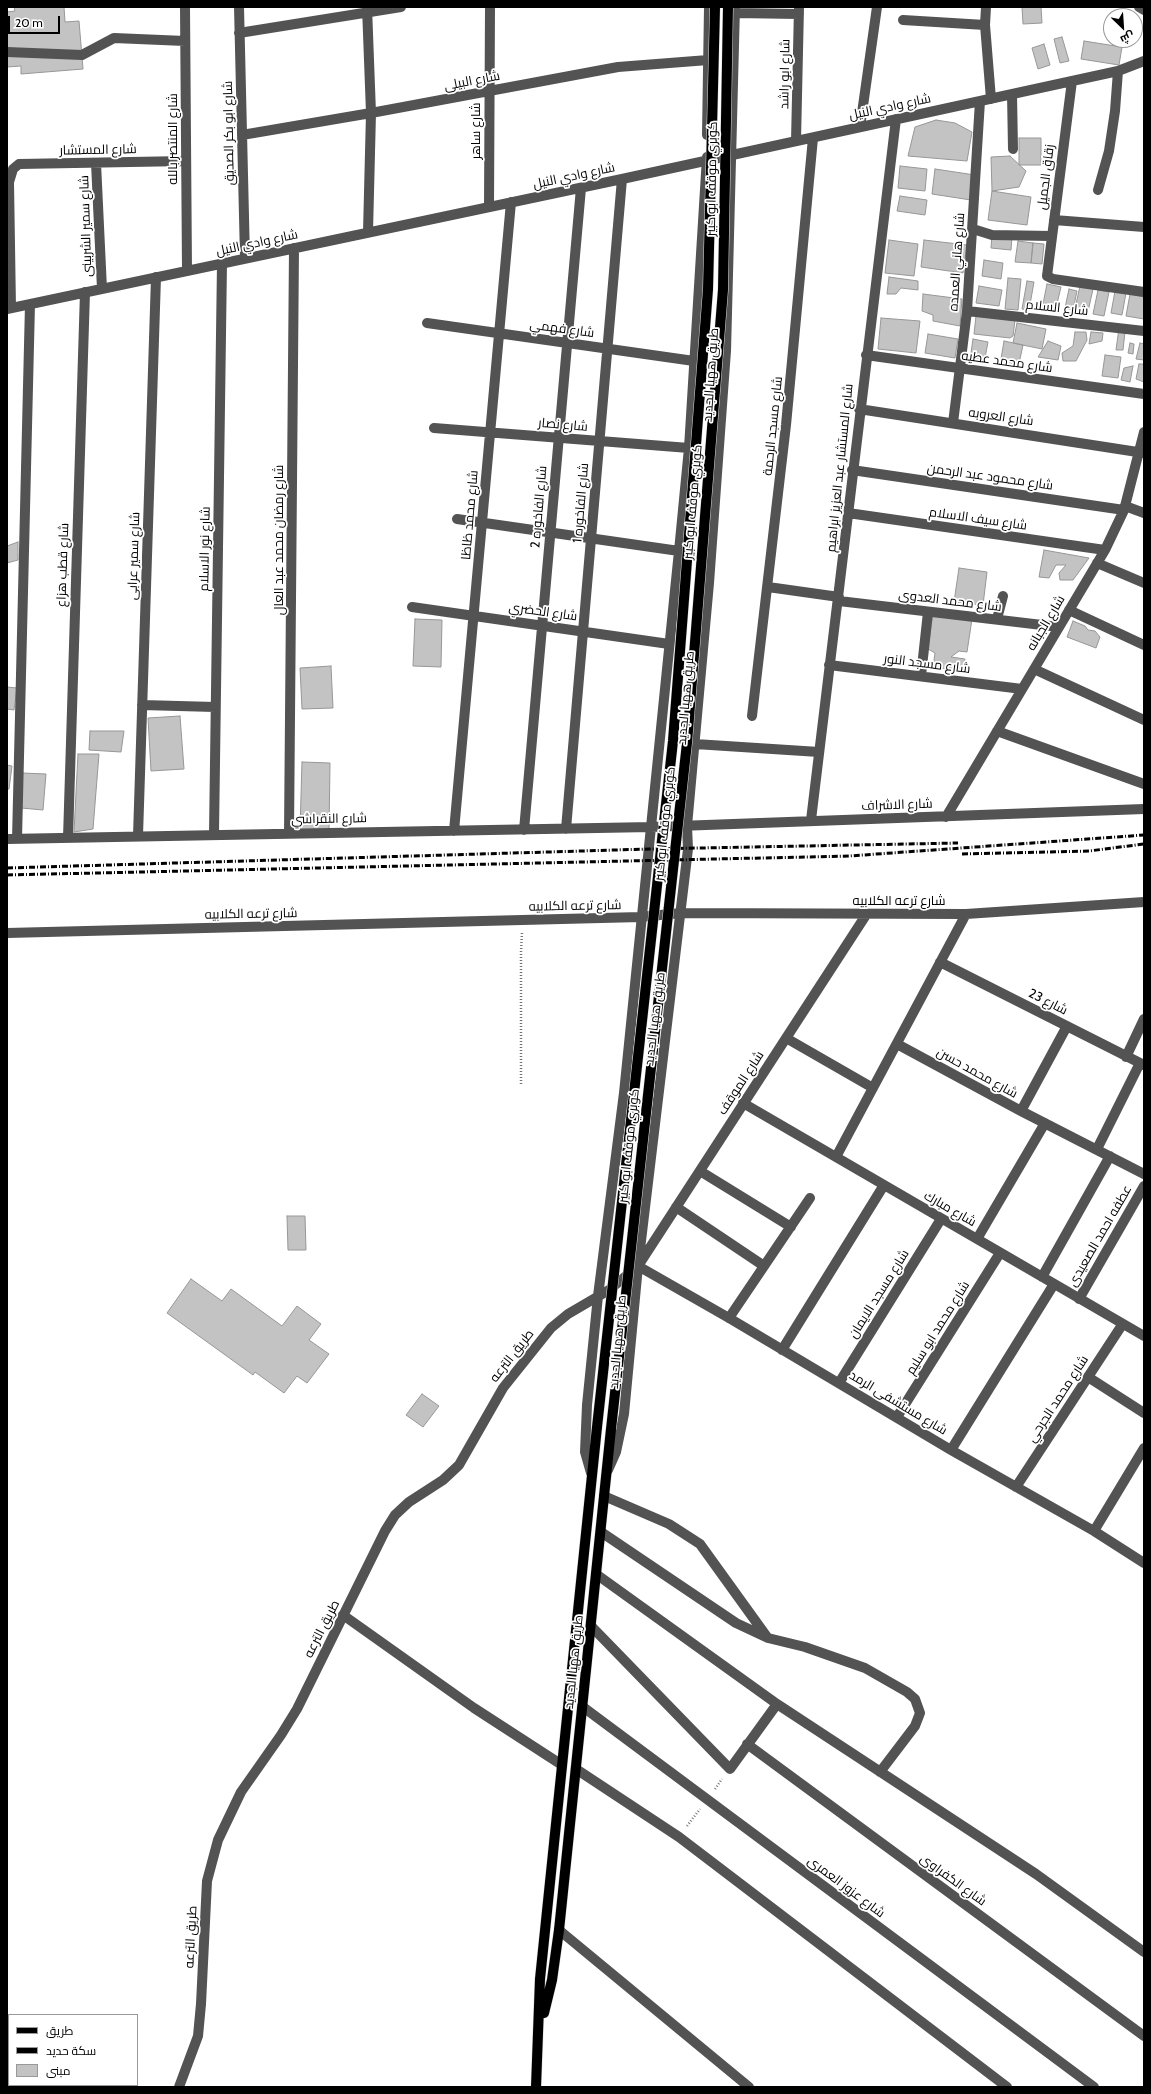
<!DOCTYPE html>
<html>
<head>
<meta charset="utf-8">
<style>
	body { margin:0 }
	#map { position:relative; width:1151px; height:2094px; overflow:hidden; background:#fff; font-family:Cabin,Cairo,sans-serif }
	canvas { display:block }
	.frame { position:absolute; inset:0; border:8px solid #000; pointer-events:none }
	.legend { position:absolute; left:8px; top:2014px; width:130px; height:72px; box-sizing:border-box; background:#fff; border:1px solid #999; margin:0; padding:5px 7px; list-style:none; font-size:12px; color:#000 }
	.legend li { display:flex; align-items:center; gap:8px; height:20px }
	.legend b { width:20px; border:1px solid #999 }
	.north { position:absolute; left:1103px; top:8px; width:40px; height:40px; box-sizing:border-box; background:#fff; border:1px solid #999; border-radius:50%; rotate:155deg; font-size:11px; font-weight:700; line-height:16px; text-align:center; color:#000 }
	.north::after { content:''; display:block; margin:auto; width:14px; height:18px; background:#000; clip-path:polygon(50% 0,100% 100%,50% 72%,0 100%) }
	.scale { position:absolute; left:8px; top:16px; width:52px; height:18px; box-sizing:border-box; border:2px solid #000; border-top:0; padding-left:5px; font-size:12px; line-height:14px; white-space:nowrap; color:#000; -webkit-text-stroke:3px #fff; paint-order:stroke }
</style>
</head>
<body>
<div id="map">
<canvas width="1151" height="2094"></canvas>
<div class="frame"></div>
<ul class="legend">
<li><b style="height:5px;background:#000"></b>طريق</li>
<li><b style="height:5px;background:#000"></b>سكة حديد</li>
<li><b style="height:11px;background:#c3c3c3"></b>مبنى</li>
</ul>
<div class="north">ش</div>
<div class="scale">20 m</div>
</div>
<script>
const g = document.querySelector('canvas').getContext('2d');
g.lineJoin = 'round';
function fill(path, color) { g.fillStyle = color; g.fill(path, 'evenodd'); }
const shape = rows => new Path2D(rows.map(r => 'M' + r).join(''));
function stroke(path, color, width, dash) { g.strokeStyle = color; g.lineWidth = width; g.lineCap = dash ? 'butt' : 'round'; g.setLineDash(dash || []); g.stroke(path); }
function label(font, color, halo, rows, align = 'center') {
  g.font = font + ' Cabin,Cairo,sans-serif'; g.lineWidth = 3.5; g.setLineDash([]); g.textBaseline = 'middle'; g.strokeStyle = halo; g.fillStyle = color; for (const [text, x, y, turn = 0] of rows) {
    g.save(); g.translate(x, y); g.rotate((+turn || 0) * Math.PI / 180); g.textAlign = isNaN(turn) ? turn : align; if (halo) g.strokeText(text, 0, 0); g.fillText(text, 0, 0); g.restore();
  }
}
const building = shape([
	[14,7,64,7,65,22,79,21,83,69,21,74,21,66,7,67,7,12,15,11,14,7],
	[1022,7,1041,7,1042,23,1023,24,1022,7],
	[1062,37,1069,61,1060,63,1054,39,1062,37],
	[1084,41,1122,47,1119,65,1081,59,1084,41],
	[1044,44,1050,65,1038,69,1032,48,1044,44],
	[936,120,955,123,972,132,967,161,908,156,915,127,936,120],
	[1019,138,1041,138,1041,165,1019,165,1019,138],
	[1010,156,1026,171,1019,187,992,191,991,157,1010,156],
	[900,166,927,169,925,191,898,188,900,166],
	[935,169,975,175,971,200,932,194,935,169],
	[992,191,1031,197,1027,225,988,220,992,191],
	[900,196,927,200,925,215,897,211,900,196],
	[992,235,1012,237,1011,250,991,248,992,235],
	[889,240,918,244,914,276,885,273,889,240],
	[924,240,967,245,963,273,921,267,924,240],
	[1018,241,1033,243,1031,263,1015,262,1018,241],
	[1033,243,1044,244,1042,264,1031,263,1033,243],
	[984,260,1003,263,1001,279,982,276,984,260],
	[889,277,918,281,918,290,901,288,896,294,887,294,889,277],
	[1008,278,1021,279,1018,310,1005,309,1008,278],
	[1027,281,1034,282,1029,310,1022,309,1027,281],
	[1047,284,1061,287,1055,312,1042,309,1047,284],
	[979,286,1002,290,999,306,976,303,979,286],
	[1080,286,1093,289,1087,316,1074,313,1080,286],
	[1069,289,1077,291,1073,310,1065,308,1069,289],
	[1098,290,1109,292,1104,316,1093,314,1098,290],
	[1115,291,1126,293,1122,315,1111,313,1115,291],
	[923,294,962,299,960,326,933,321,933,315,922,311,923,294],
	[1130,294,1144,297,1144,319,1126,316,1130,294],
	[976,316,1015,320,1013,336,1010,338,974,334,976,316],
	[881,318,920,321,916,353,878,349,881,318],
	[1017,323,1046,329,1042,349,1013,343,1017,323],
	[1119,328,1125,332,1123,350,1116,350,1119,328],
	[1075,332,1086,332,1087,340,1076,361,1063,361,1062,353,1073,346,1075,332],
	[1091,332,1103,333,1102,341,1089,344,1091,332],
	[928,334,958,339,955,358,925,353,928,334],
	[973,339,988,342,984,363,970,360,973,339],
	[1004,341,1023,345,1018,368,1000,365,1004,341],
	[1048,341,1061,346,1058,360,1038,357,1048,341],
	[1130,343,1134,344,1133,354,1128,353,1130,343],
	[1140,343,1144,344,1144,360,1136,359,1140,343],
	[1105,355,1121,357,1118,378,1102,376,1105,355],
	[1139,364,1144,364,1144,382,1136,379,1139,364],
	[1133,366,1130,382,1121,380,1124,368,1133,366],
	[18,542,18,560,7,563,7,546,18,542],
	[1044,550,1089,558,1073,580,1060,580,1059,573,1066,565,1056,565,1049,578,1039,577,1044,550],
	[959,568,987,572,983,605,954,602,959,568],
	[933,613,972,619,967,652,959,651,951,657,965,659,964,671,933,667,935,653,928,649,933,613],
	[415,619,442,620,441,667,413,666,415,619],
	[1073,621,1085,626,1088,630,1095,631,1100,637,1096,648,1067,637,1073,621],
	[331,666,333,708,302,709,300,668,331,666],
	[7,687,17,688,14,710,7,709,7,687],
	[180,716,184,769,151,771,148,718,180,716],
	[90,731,124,731,121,752,89,750,90,731],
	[78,754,99,754,93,829,74,832,78,754],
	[302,762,330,763,329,830,300,830,302,762],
	[7,765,12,766,9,789,7,789,7,765],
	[22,773,46,774,43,810,21,808,22,773],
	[287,1216,305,1216,306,1250,288,1250,287,1216],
	[191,1279,222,1301,231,1289,282,1326,297,1306,321,1324,309,1340,329,1354,307,1383,297,1376,284,1393,255,1372,253,1375,167,1313,191,1279],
	[422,1394,439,1406,423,1427,406,1415,422,1394]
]);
fill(building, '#c3c3c3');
stroke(building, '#979797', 1);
const major = shape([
	[544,2013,552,1980,559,1930,611,1429],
	[536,2087,540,1979,597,1427]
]);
stroke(major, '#dbdbdb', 11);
stroke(shape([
	[521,1084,521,952,522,932],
	[715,1789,722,1779],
	[687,1826,700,1809]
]), '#757575', 2.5, [1, 2]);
stroke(shape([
	[185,7,187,271],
	[239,7,245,258],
	[367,7,371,113,368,232],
	[986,7,985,25,991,99],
	[1139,7,1144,10],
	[735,13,799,14],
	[903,20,985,25],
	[239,33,401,7],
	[7,52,82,55,114,38,185,41],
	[1072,81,1047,276,1053,279,1144,292],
	[1012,94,1013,149],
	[860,127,877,7],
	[242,135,371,113,618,67,708,60],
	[707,135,709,7],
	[796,141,799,7],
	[96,163,102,289],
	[1098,190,1109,151,1115,111,1118,71],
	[489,207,490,7],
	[1054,220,1144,227],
	[973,229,992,235,1051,236],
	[11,308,9,182,13,169,19,164,186,161],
	[7,309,622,179,1118,71,1144,61],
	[967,311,1144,331],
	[427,323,694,361],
	[866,355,1144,394],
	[859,409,1144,453],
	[953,423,967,311,980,101],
	[434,428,689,448],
	[852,470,1124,510],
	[1125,506,1144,513],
	[848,513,1105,550],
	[457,519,679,551],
	[1097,563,1144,583],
	[768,587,839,597],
	[839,601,1059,627],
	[412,607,669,644],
	[1069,610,1144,645],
	[997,619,1003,596],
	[829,665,1022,689],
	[1034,669,1144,720],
	[921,676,928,612],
	[142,705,215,707],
	[752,716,786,425,813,138],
	[997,731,1144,784],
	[695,744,819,752],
	[946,817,1105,550,1124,510,1144,432],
	[811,820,896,119],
	[566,829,622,179],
	[524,830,581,188],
	[454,831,511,202],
	[289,833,294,248],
	[214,834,222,263],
	[138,836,156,277],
	[68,838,85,292],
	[7,839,651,827,1144,809],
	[17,839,30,304],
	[7,933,641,917,680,913,966,914,1144,902],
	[940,962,1144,1065],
	[786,1038,873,1088],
	[897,1044,1021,1111,1144,1174],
	[1126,1057,1144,1019],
	[743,1103,1144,1336],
	[1021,1111,1067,1026],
	[1097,1149,1140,1063],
	[836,1157,966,914],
	[700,1171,791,1227],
	[676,1207,764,1266],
	[977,1239,1045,1123],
	[638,1266,729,1318,951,1450,1094,1531,1144,1563],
	[1042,1277,1110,1156],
	[1079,1299,1144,1186],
	[729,1318,810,1198],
	[782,1350,884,1185],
	[1088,1377,1144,1413],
	[839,1383,941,1219],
	[897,1417,1000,1253],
	[951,1450,1054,1284],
	[608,1470,616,1452,624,1414,638,1266,688,849,687,826,709,583,726,351,735,7],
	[591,1473,585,1452,587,1405,598,1296,624,1093,679,551,689,448,707,157],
	[1016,1487,1122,1325],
	[604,1496,669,1524,700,1544,767,1637],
	[1094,1531,1144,1448],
	[601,1532,736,1623,768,1638,805,1647,865,1668,907,1692,915,1699,920,1713,915,1726,880,1772],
	[596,1574,777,1704,1036,1874,1144,1952],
	[343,1615,474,1708,562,1765],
	[591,1626,730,1769,777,1704],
	[583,1707,1094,2087],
	[747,1744,1144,2036],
	[576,1769,679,1837,1007,2087],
	[559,1930,749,2087],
	[179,2087,198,2036,201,2004,207,1881,218,1840,241,1792,281,1735,297,1709,385,1531,395,1515,409,1502,443,1480,459,1465,503,1388,551,1328,568,1314,609,1290,638,1266,866,915]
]), '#535353', 10);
stroke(major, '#000', 10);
stroke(shape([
	[962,854,1089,851,1144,844],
	[7,868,649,849,958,843],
	[7,875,849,856,1144,835]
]), '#000', 3, [6, 2, 1, 2]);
const majorBridge = shape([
	[597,1427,673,741,708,289,715,7],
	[611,1429,687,743,723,290,728,7]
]);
stroke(majorBridge, '#dbdbdb', 11, []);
stroke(majorBridge, '#000', 10);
label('13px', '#000', '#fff', [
	["شارع ابو راشد",785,74,-89],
	["شارع البيلى",472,81,-11],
	["شارع وادي النيل",890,107,-12],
	["شارع ساهر",476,131,-90],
	["شارع ابو بكر الصديق",229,133,-91],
	["شارع المنتصر بالله",173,139,-90],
	["شارع المستشار",98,150,-1],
	["شارع وادي النيل",574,176,-12],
	["زقاق الجميل",1046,177,-83],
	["كوبري موقف ابو كبير",712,179,-89],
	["شارع سمير الشربينى",86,226,-92],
	["شارع وادي النيل",257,243,-12],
	["شارع هاني العمده",957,262,-86],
	["شارع السلام",1057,308,6],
	["شارع فهمي",562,329,8],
	["شارع محمد عطيه",1007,362,8],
	["طريق ههيا الجديد",711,375,-86],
	["شارع العروبه",1001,417,8],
	["شارع نصار",563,425,5],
	["شارع مسجد الرحمة",773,426,-84],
	["شارع المستشار عبد العزيز ابراهيم",840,468,-84],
	["شارع محمود عبد الرحمن",990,477,8],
	["كوبري موقف ابو كبير",693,502,-85],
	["شارع الفاخوره 1",581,503,-85],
	["شارع الفاخوره 2",539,507,-85],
	["شارع محمد ظاظا",470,515,-85],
	["شارع سيف الاسلام",978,519,8],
	["شارع رمضان محمد عبد العال",279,540,-90],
	["شارع نور الاسلام",205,549,-89],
	["شارع سمير عرابى",134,556,-88],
	["شارع قطب هزاع",63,565,-88],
	["شارع محمد العدوى",950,601,7],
	["شارع الحضري",543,612,8],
	["شارع الجبانه",1046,623,-59],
	["شارع مسجد النور",927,664,7],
	["طريق ههيا الجديد",686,698,-85],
	["شارع الاشراف",897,805,-2],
	["شارع النقراشي",329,819,-1],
	["كوبري موقف ابو كبير",665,824,-84],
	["شارع ترعه الكلابيه",899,901],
	["شارع ترعه الكلابيه",575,906,-1],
	["شارع ترعه الكلابيه",251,914,-1],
	["شارع 23",1048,1002,27],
	["طريق ههيا الجديد",655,1019,-83],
	["شارع محمد حسن",977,1073,29],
	["شارع الموقف",741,1083,-57],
	["كوبري موقف ابو كبير",629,1146,-84],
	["شارع مبارك",950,1209,30],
	["عطفه احمد الصعيدى",1100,1236,-60],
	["شارع مسجد الايمان",879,1294,-58],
	["شارع محمد ابو سليم",938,1328,-58],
	["طريق ههيا الجديد",618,1342,-85],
	["طريق الترعه",512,1356,-52],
	["شارع محمد الجرحي",1058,1399,-57],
	["شارع مستشفى الرمد",898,1403,31],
	["طريق الترعه",322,1629,-63],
	["طريق ههيا الجديد",574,1662,-84],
	["شارع الكفراوى",953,1880,36],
	["شارع عزوز العمرى",846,1887,37],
	["طريق الترعه",191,1937,-87]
]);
</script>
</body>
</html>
